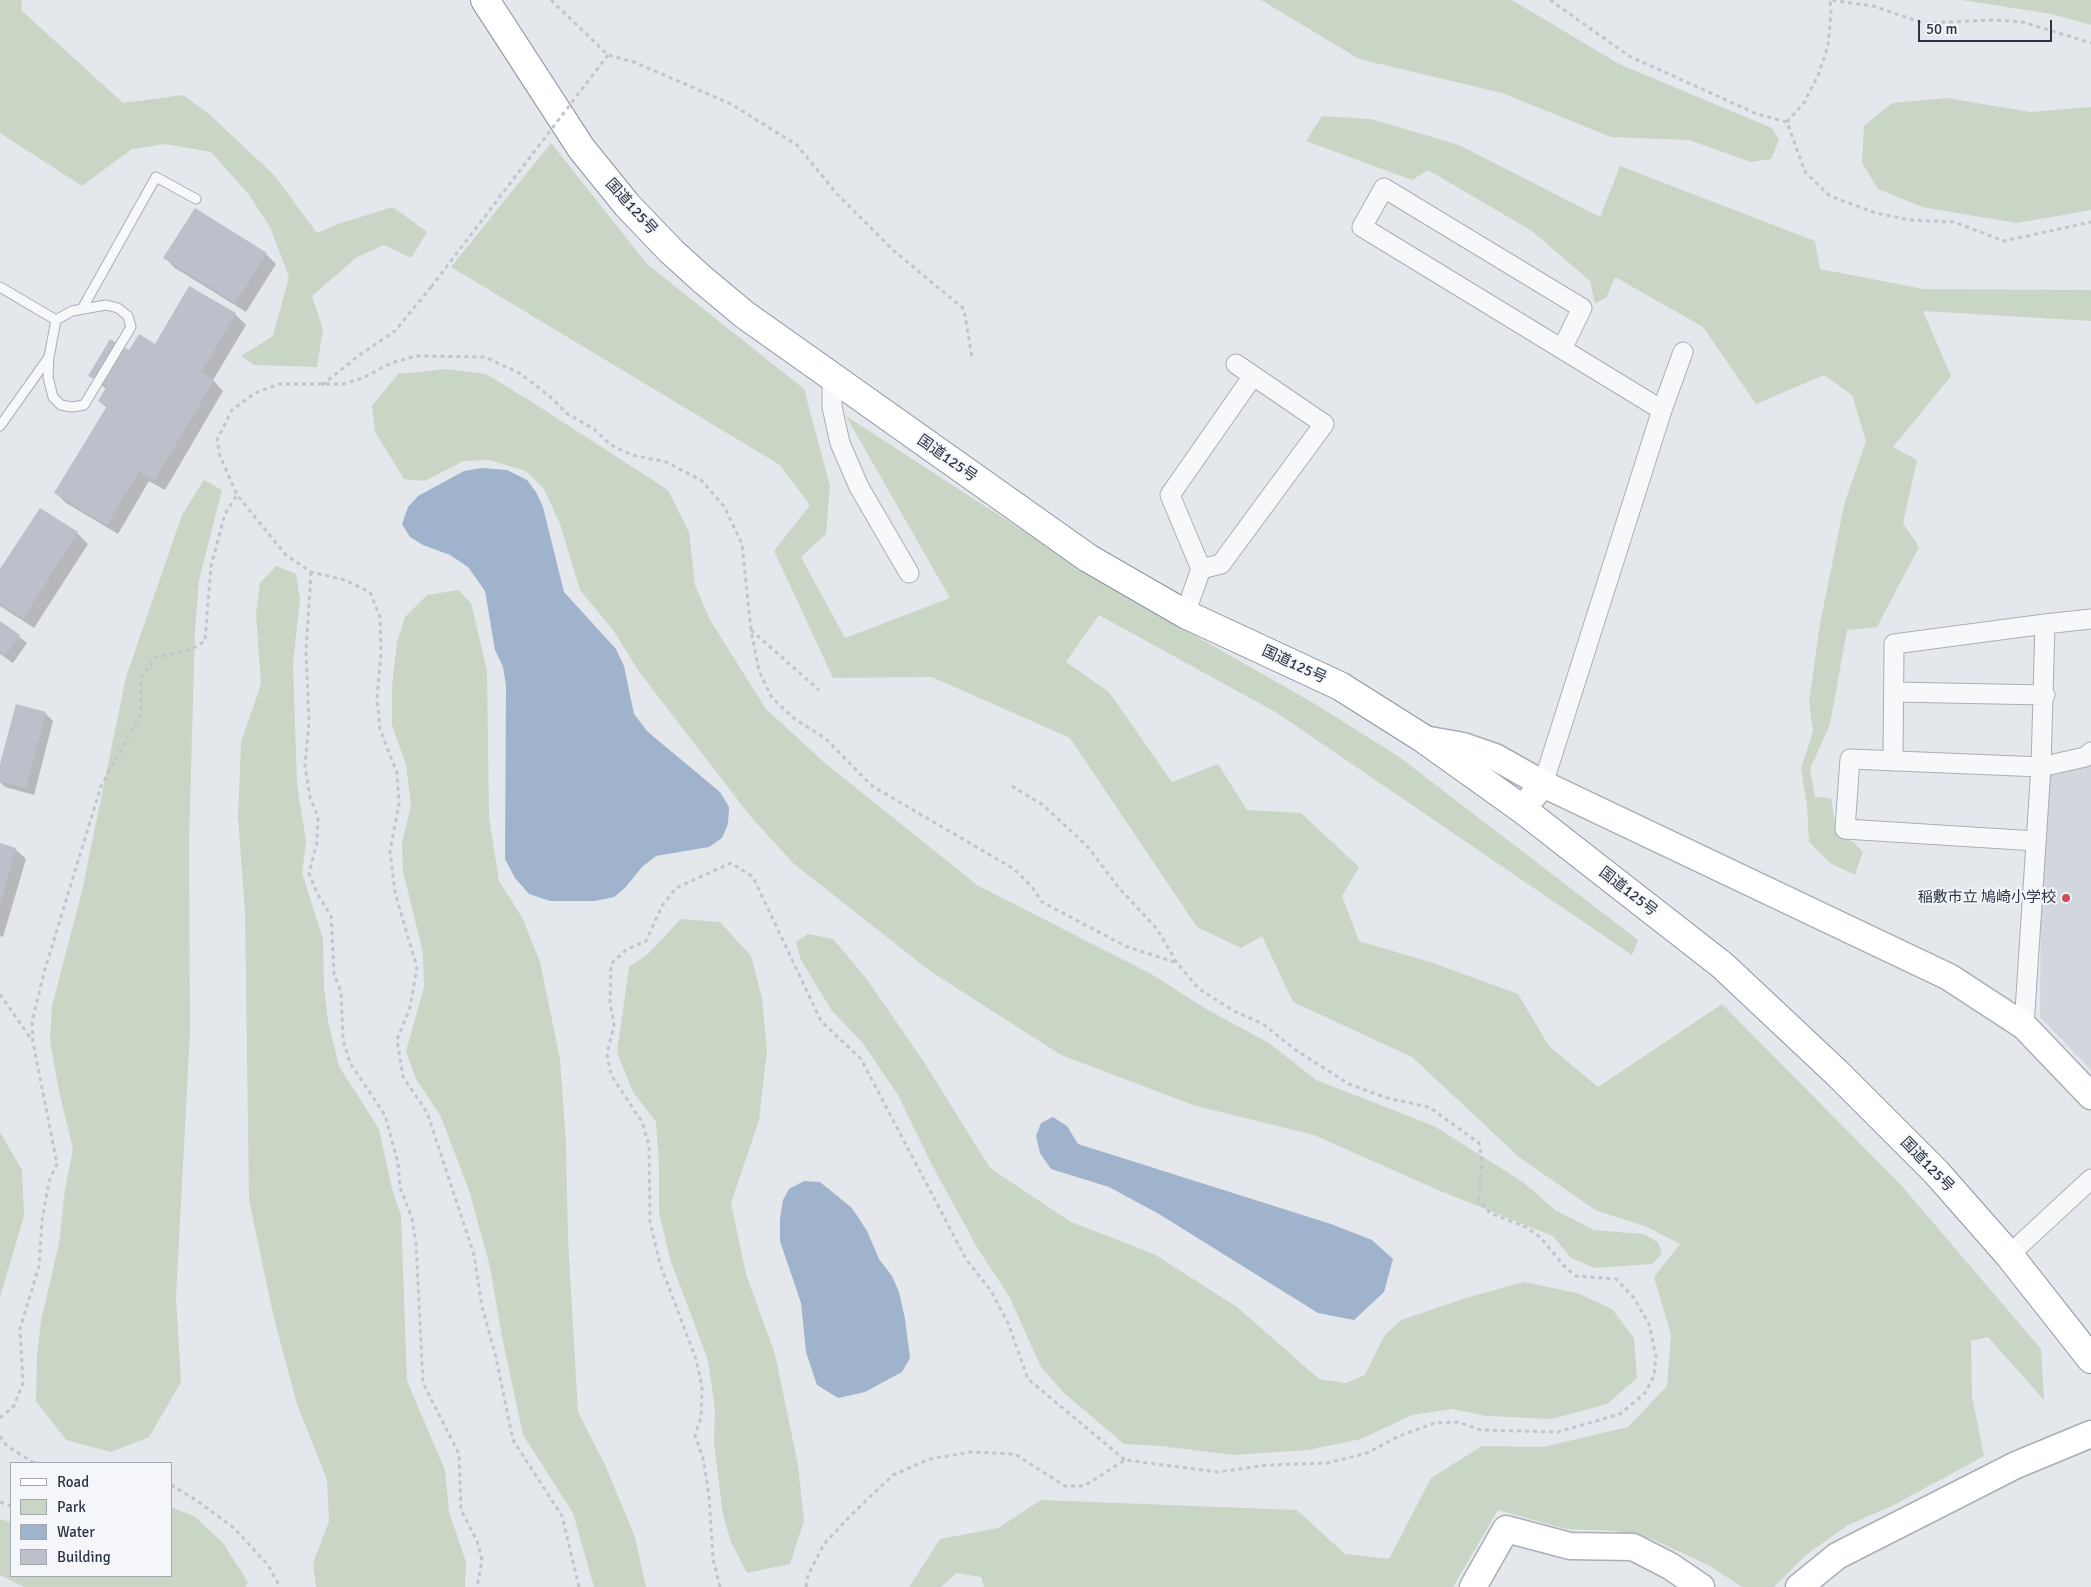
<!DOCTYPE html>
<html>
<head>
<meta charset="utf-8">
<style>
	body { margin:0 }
	#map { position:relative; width:2091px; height:1587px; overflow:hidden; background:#e4e7ec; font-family:Signika,sans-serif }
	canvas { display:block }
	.legend { position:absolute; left:10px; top:1462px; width:162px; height:115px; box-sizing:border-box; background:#f4f6f9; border:1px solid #a4a8b1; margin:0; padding:6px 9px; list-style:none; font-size:15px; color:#2b3445 }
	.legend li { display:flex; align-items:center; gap:10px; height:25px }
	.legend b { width:25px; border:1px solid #a4a8b1 }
	.scale { position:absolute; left:1918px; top:20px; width:134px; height:22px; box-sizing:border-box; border:2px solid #2b3445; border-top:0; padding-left:6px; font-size:15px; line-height:18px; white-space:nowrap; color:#2b3445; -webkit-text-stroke:4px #f4f6f9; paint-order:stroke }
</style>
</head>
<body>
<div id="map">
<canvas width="2091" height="1587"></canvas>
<ul class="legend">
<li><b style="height:6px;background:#fff"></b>Road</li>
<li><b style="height:14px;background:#c9d6c5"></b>Park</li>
<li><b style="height:14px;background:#9fb4cc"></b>Water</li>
<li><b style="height:14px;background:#bbc0ca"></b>Building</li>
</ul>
<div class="scale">50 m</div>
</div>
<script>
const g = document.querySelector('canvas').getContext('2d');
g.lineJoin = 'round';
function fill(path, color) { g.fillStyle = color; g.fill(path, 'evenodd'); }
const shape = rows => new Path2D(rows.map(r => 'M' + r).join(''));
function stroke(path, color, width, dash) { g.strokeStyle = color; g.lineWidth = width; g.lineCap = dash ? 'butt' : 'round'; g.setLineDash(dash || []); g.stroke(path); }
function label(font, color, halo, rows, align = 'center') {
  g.font = font + ' Signika,"Noto Sans JP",sans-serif'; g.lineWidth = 4; g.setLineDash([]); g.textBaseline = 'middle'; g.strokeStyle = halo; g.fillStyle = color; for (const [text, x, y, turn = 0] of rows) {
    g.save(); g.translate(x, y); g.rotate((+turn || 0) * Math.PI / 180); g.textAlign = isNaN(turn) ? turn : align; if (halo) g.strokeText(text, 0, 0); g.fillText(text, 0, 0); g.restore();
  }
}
fill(shape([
	[2091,765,2091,1070,2040,1017,2042,778]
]), '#d2d6de');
fill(shape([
	[0,0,22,0,21,10,123,103,183,95,210,115,274,175,317,233,341,223,393,207,427,232,411,258,384,245,357,257,312,296,323,329,317,367,254,365,241,356,273,336,289,277,270,227,249,195,211,152,166,144,132,149,82,186,0,133],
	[1261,0,1512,0,1619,64,1772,128,1779,140,1771,159,1751,162,1689,140,1611,137,1502,93,1359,59],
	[1962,0,2091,0,2091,25,2052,14],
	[1947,98,2031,112,2091,107,2091,210,2017,223,1922,207,1878,189,1862,163,1864,126,1892,103],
	[1322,116,1371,119,1459,145,1600,217,1620,166,1815,241,1820,269,1924,289,2091,290,2091,321,1923,311,1951,376,1893,447,1917,460,1903,523,1919,547,1877,627,1847,630,1830,724,1810,769,1815,797,1831,798,1837,835,1852,841,1863,852,1855,875,1830,863,1809,842,1807,805,1801,769,1813,731,1809,702,1820,624,1844,505,1866,441,1852,395,1824,375,1756,404,1703,327,1615,277,1606,298,1595,303,1590,281,1532,231,1428,170,1412,180,1306,141],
	[551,143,647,264,804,389,830,486,826,534,801,557,845,638,950,598,846,416,1108,586,1315,704,1398,756,1638,940,1632,955,1277,713,1099,615,1066,662,1109,692,1172,782,1218,764,1247,810,1301,813,1359,867,1342,896,1359,941,1433,963,1518,994,1549,1046,1598,1087,1722,1004,1901,1185,2041,1349,2044,1400,1988,1337,1971,1341,1972,1396,1984,1456,1894,1505,1848,1525,1806,1555,1774,1587,1742,1587,1710,1566,1652,1539,1615,1531,1566,1529,1498,1510,1453,1587,984,1587,981,1577,957,1573,941,1587,909,1587,940,1539,998,1528,1041,1500,1297,1510,1345,1554,1389,1559,1431,1478,1482,1446,1543,1447,1628,1427,1667,1386,1671,1335,1654,1277,1680,1244,1647,1227,1595,1210,1519,1157,1412,1057,1293,1002,1262,936,1241,948,1197,927,1070,738,932,677,833,678,774,551,810,505,780,465,451,267],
	[447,369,486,374,532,402,668,490,689,532,695,585,710,620,766,709,825,763,977,885,1153,975,1206,1009,1269,1043,1316,1080,1434,1126,1523,1182,1555,1210,1594,1230,1644,1234,1658,1242,1662,1254,1652,1264,1595,1268,1571,1258,1553,1236,1438,1190,1314,1135,1196,1106,1061,1055,930,971,794,864,751,817,640,673,613,630,580,590,560,524,544,489,526,471,489,460,463,461,425,481,404,479,375,432,372,406,398,374],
	[204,480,222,490,199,580,195,629,189,843,190,1033,176,1297,181,1382,149,1437,111,1452,66,1440,36,1401,37,1354,41,1321,59,1243,65,1189,73,1149,59,1091,50,1041,52,1006,82,891,126,677,182,515],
	[276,566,296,574,300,599,293,664,297,783,306,842,302,873,323,939,324,987,328,1021,339,1066,379,1129,392,1189,401,1215,407,1381,445,1470,449,1512,466,1562,465,1587,316,1587,313,1563,329,1521,327,1480,297,1404,273,1314,249,1200,245,912,238,817,241,742,261,684,256,614,260,583],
	[458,590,471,603,487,670,489,817,499,881,522,917,540,962,560,1059,566,1144,568,1239,578,1412,605,1465,635,1537,646,1587,594,1587,573,1513,523,1435,502,1337,490,1267,469,1190,440,1115,416,1079,406,1051,424,987,423,953,403,871,402,843,411,805,406,765,392,725,392,687,397,642,405,617,427,595],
	[681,919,720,922,751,956,762,998,767,1050,759,1120,731,1203,746,1274,775,1354,798,1465,804,1521,790,1564,747,1573,731,1542,723,1515,714,1443,715,1409,708,1360,670,1259,659,1212,659,1164,656,1122,633,1092,617,1052,629,967,648,954],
	[808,934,833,939,866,978,922,1059,990,1168,1071,1222,1154,1254,1237,1307,1319,1379,1346,1383,1365,1375,1384,1336,1401,1320,1466,1298,1524,1282,1577,1293,1612,1309,1634,1338,1637,1378,1607,1404,1551,1419,1487,1416,1452,1409,1412,1415,1361,1439,1308,1450,1233,1455,1160,1446,1124,1444,1064,1393,1041,1367,1009,1296,978,1249,931,1163,898,1095,862,1042,832,1011,801,960,796,942],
	[0,1132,22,1170,24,1216,0,1297],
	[171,1507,194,1516,223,1543,248,1582,245,1587,24,1587,0,1575,0,1519,11,1522,11,1576,171,1576]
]), '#c9d6c5');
fill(shape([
	[482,468,507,470,527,480,536,492,543,507,564,592,616,649,624,666,634,714,648,732,720,792,729,807,728,824,722,838,709,847,656,856,642,867,625,888,614,897,595,901,550,901,529,894,515,878,505,859,506,686,503,667,495,650,485,591,468,567,450,555,423,545,410,537,402,524,408,507,418,496,464,471],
	[1053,1117,1067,1126,1078,1144,1331,1224,1372,1240,1393,1259,1384,1292,1354,1320,1318,1313,1159,1214,1109,1187,1051,1169,1040,1153,1036,1136,1041,1123],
	[804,1181,820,1182,852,1208,867,1231,879,1259,892,1276,899,1292,905,1319,910,1358,902,1372,865,1392,838,1398,817,1385,806,1352,801,1303,780,1241,780,1219,783,1200,789,1189]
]), '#9fb4cc');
fill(shape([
	[266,254,276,264,246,312,175,268,165,258],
	[190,287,235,314,246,325,213,380,223,391,165,490,149,481,118,534,66,503,56,493,107,408,99,401,106,389,90,375,130,352,156,345],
	[40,509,77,533,88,544,34,628,0,606,0,572],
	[0,623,27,643,13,663,0,654],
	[45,713,53,721,34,795,5,787,0,782,0,769],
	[0,845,15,849,26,859,3,937,0,936]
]), '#0003');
fill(shape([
	[195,208,267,253,235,303,163,258],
	[189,286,236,313,201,372,214,380,154,481,139,471,107,525,54,493,107,406,98,401,107,386,88,376,110,339,129,350,139,334,155,344],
	[40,508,78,532,23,618,0,604,0,569],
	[0,621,20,635,5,656,0,653],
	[16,704,46,712,26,788,0,781,0,764],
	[0,843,16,848,1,902,0,901]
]), '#bbc0ca');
const lane = shape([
	[0,287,56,320],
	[106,305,118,308,128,316,131,327,84,405,72,407,61,405,53,397,48,377,49,357,56,320,72,311,106,305],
	[82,309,156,177,196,199],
	[0,426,49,357]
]);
const street = shape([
	[1562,349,1582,308,1384,188,1362,227,1662,410],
	[832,377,832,407,840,443,859,487,909,573],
	[1201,569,1170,495,1253,376],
	[1185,614,1201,569,1221,564,1324,424,1236,364],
	[1895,692,2045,695],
	[1893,761,1894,644,2045,624],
	[1543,784,1662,410,1683,352],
	[2036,841,1845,829,1850,759,2041,767,2085,757,2091,752],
	[2024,1026,2041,767,2045,624,2091,619],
	[2009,1255,2091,1179]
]);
const secondary = shape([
	[1424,739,1463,746,1495,757,1543,784],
	[1522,809,1543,784,1949,977,2024,1026,2091,1096],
	[1473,1587,1506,1529,1570,1546,1633,1547,1670,1566,1701,1587],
	[1799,1587,1837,1556,2016,1465,2091,1434]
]);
const highway = shape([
	[485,0,581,148,627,205,671,251,703,280,745,315,1088,558,1185,614,1340,686,1424,739,1522,809,1722,965,1837,1073,1936,1172,2009,1255,2091,1359]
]);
stroke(lane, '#a9aeb7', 11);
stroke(street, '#a9aeb7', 21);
stroke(secondary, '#a9aeb7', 29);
stroke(highway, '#8b94a3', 30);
stroke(shape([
	[551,0,608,55,634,62,731,104,797,145,837,194,894,251,964,309,972,358],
	[1550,0,1629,56,1757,114,1787,122,1805,172,1830,196,1876,213,1910,220,1954,222,2004,241,2091,222],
	[1787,122,1804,103,1819,73,1828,46,1831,12,1830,0,1873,6,1923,23,1995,20,2023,22,2091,43],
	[322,385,361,354,395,331,431,287],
	[311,572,306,651,309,721,305,766,310,798,318,816,317,842,309,873,317,893,331,916,334,974,341,992,343,1039,350,1063,385,1115,398,1163,400,1188,412,1218,416,1243,423,1383,459,1454,461,1510,477,1541,482,1560,477,1587],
	[751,630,819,690],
	[0,994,33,1042],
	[0,1418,14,1406,23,1383,20,1329,39,1266,42,1221,49,1181,57,1164,33,1042,32,1022,45,969,101,786,141,713,141,678,156,657,192,649,205,641,211,566,225,514,237,495],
	[0,1436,7,1446,34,1463],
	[171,1485,196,1500,234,1528,268,1565,280,1587],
	[0,1502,11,1506],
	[579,1587,562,1516,513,1440,495,1353,482,1307,474,1255,427,1112,403,1077,397,1040,410,1007,417,968,395,892,390,851,399,804,397,773,380,729,377,698,381,654,380,617,370,592,345,580,311,572,286,555,237,495,220,456,217,440,232,410,255,393,279,384,343,384,363,378,391,363,416,356,485,357,521,374,553,399,566,413,594,429,611,445,632,455,666,462,701,480,724,506,742,544,751,630,759,671,772,698,796,720,825,738,872,786,1014,869,1032,887,1042,902,1125,946,1177,963],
	[720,1587,713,1559,709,1495,703,1458,695,1435,701,1417,702,1387,696,1359,660,1264,650,1222,649,1145,642,1122,611,1075,607,1054,614,1025,610,1002,611,964,626,950,646,941,662,906,676,888,731,863,753,877,821,1021,861,1059,966,1259,991,1291,1008,1323,1028,1379,1125,1460],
	[806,1587,808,1575,824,1544,852,1514,893,1475,930,1459,971,1452,1015,1454,1065,1486,1084,1486,1125,1460,1218,1472,1268,1465,1327,1463,1367,1453,1399,1436,1435,1423,1458,1422,1481,1430,1558,1432,1620,1414,1645,1393,1654,1376,1656,1356,1649,1324,1634,1298,1616,1279,1576,1276,1566,1268,1540,1237,1526,1227,1490,1213,1479,1200,1482,1160,1479,1143,1429,1107,1387,1098,1349,1084,1294,1049,1263,1024,1234,1011,1199,989,1177,963,1157,929,1119,888,1087,846,1043,805,1010,785]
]), '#c2c5cb', 3, [4, 4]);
stroke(lane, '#f7f8fa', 9);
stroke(street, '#f7f8fa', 19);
stroke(secondary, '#fff', 26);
stroke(highway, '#fff', 28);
stroke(shape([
	[431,287,608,55]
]), '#c2c5cb', 3, [4, 4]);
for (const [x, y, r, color] of [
	[2066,898,5,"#d1495b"]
]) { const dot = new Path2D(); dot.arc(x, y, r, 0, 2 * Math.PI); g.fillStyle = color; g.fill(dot); stroke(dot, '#f4f6f9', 2); }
label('15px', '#2b3445', '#f4f6f9', [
	["国道125号",631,207,48],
	["国道125号",947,459,35],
	["国道125号",1294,665,25],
	["国道125号",1628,892,38],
	["国道125号",1927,1165,46]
]);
label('15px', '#2b3445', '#f4f6f9', [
	["稲敷市立 鳩崎小学校",2056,898]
], 'right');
</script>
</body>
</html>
